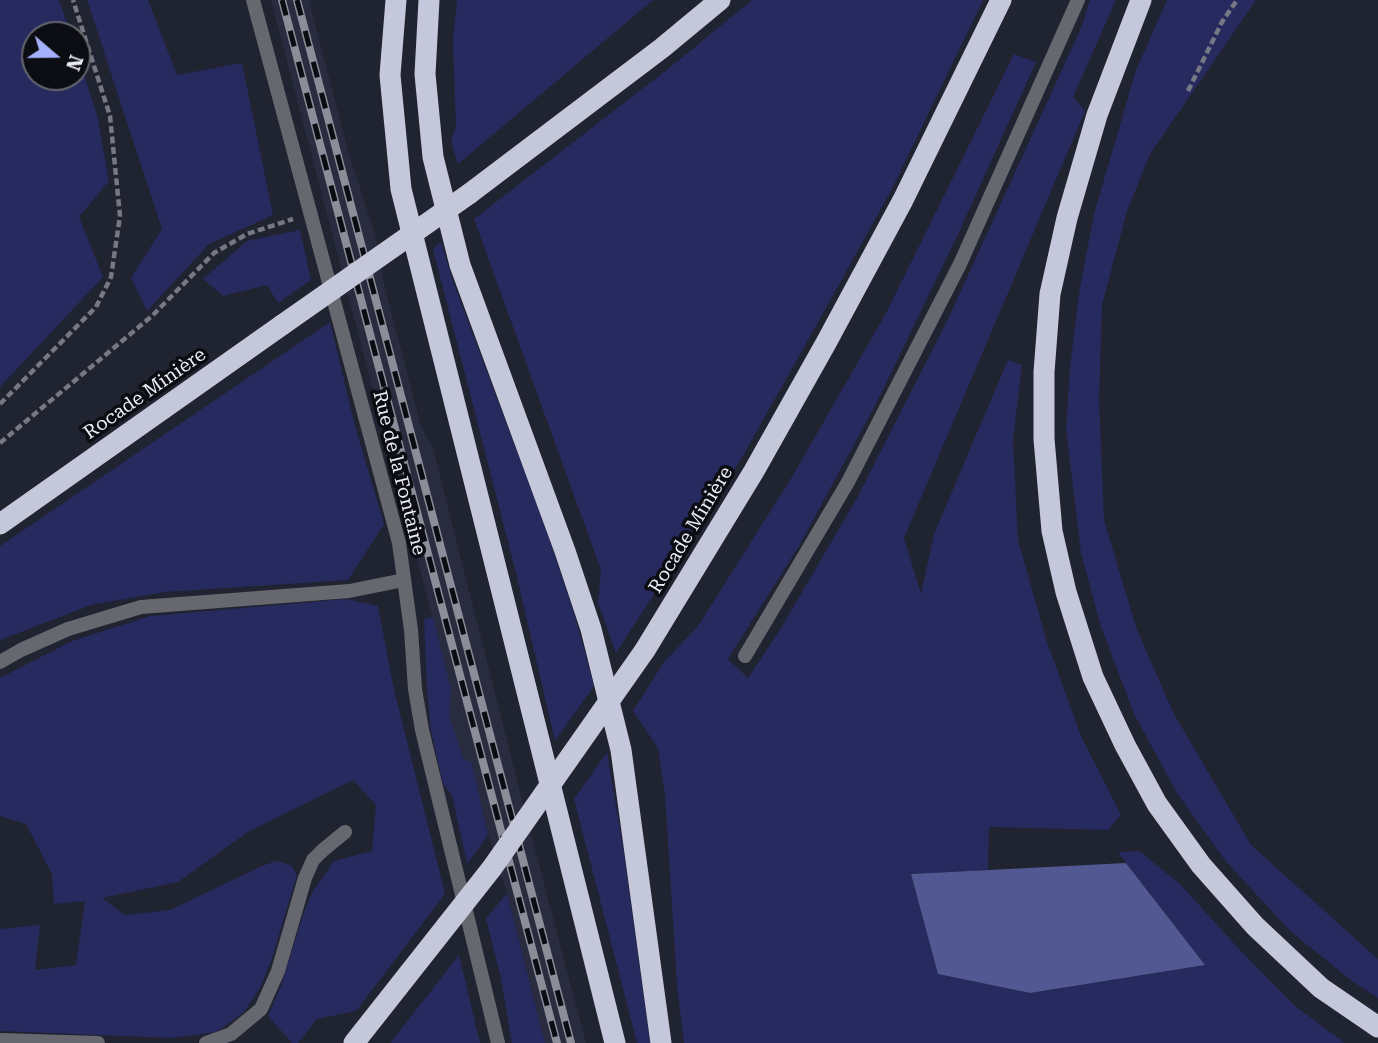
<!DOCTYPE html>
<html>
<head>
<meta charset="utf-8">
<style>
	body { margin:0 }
	#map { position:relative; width:1378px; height:1043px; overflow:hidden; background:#202330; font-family:"Roboto Serif",serif }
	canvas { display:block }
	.north { position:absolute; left:21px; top:21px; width:70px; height:70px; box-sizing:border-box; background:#0c0d12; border:2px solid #66676e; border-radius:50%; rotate:110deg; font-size:19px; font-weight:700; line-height:28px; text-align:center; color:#ecedf7 }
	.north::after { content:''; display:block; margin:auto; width:24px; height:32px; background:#a6b1fc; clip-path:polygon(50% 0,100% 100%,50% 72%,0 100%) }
</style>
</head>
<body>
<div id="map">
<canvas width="1378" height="1043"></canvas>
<div class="north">N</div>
</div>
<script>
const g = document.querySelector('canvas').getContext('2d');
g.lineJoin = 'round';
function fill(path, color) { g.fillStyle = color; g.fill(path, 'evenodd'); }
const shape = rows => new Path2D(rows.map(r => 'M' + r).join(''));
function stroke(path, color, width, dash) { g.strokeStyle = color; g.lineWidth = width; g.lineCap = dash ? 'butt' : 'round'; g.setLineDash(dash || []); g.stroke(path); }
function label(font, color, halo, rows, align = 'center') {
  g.font = font + ' "Roboto Serif",serif'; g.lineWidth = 7; g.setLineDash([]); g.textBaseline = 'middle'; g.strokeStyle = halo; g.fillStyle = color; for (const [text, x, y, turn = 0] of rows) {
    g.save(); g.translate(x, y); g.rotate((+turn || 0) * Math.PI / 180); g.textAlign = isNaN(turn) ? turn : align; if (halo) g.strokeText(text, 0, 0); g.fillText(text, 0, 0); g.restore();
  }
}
fill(shape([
	[271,0,309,0,348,151,375,234,384,284,421,426,433,448,520,792,586,1043,545,1043,507,893,488,835,472,763,463,758,448,715,451,689]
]), '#292c3f');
fill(shape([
	[0,0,59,0,71,35,35,35,35,77,77,77,77,54,97,115,109,181,79,217,103,277,0,387],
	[87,0,148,0,177,75,242,63,273,215,209,244,147,311,131,278,162,229],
	[457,0,653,0,458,164,451,141,456,127,453,39],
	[752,0,983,0,892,189,812,333,741,459,616,653,598,603,601,570,474,219,673,65],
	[1090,0,1116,0,1073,97,1085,111,904,538,921,594,934,534,1008,360,1022,365,1013,440,1018,540,1047,642,1081,736,1121,815,1108,830,989,827,988,870,911,874,938,974,1030,993,1205,965,1118,852,1139,851,1180,884,1239,949,1295,1006,1345,1043,684,1043,677,985,665,795,658,748,633,711,664,662,698,626,792,477,886,313,1014,54,1036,62,960,230,878,400,799,546,728,659,748,678,781,628,857,498,948,319,1081,28],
	[1167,0,1256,0,1150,154,1127,211,1102,305,1099,399,1104,520,1137,630,1174,714,1251,845,1378,959,1378,998,1352,981,1289,930,1224,859,1177,793,1135,716,1101,627,1081,553,1066,429,1070,367,1080,287,1094,214,1136,70],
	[300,230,311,280,278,303,267,285,223,296,203,279,247,241],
	[441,242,452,279,541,515,574,613,594,686,555,741,516,573,433,249],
	[330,322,355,426,384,524,348,580,165,592,91,605,0,640,0,546],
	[346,599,378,606,394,690,445,894,356,1011,317,1019,298,1043,292,1043,268,1016,281,986,303,915,313,891,334,861,372,851,376,805,353,780,248,832,178,882,102,898,125,915,170,910,262,866,276,861,291,865,297,875,272,958,260,988,243,1013,216,1032,172,1038,0,1031,0,929,40,925,35,970,76,965,85,901,54,904,52,874,26,824,0,816,0,678,72,641,150,616],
	[433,617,451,689,449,715,463,758,472,763,488,835,467,864,452,795,443,784,431,731,427,690,424,619],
	[607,752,624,854,650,1043,637,1043,574,799],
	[507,893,545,1043,512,1043,500,974,486,919],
	[459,955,480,1043,391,1043,395,1037]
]), '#272a5e');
fill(shape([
	[1126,863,1205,965,1030,993,938,974,911,874]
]), '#515892');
stroke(shape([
	[1188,91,1222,22,1237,0],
	[0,404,96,307,111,277,120,216,110,116,73,0],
	[0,443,152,316,214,253,247,234,293,219]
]), '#767883', 4.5, [7, 3.5]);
stroke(shape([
	[253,0,399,543,411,630,415,689,422,730,498,1043],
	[745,656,848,482,960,264,1078,0],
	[0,662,21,650,68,629,141,607,349,591,404,580],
	[0,1040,98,1043],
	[206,1043,231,1034,261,1009,278,971,305,878,313,860,323,850,345,832]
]), '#67686f', 14);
stroke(shape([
	[396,0,390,75,401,189,615,1043],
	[429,0,425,74,433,157,460,265,565,551,591,629,621,750,661,1043],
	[1141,0,1097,115,1067,218,1050,294,1044,372,1044,439,1052,531,1066,592,1093,677,1125,745,1157,804,1201,865,1255,926,1321,988,1378,1027],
	[469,194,662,48,720,0],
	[0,524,282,325],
	[645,650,754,471,826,343,903,200,1001,0]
]), '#c5c8da', 21);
const rail = shape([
	[282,0,557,1043],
	[297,0,571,1043]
]);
stroke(rail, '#8b8d98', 8);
stroke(rail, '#0c0d12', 5, [16]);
stroke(shape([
	[282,325,469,194],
	[354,1043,492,868,645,650]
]), '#c5c8da', 21);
label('19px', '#ecedf7', '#0c0d12', [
	["Rocade Minière",145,394,-35],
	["Rue de la Fontaine",399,473,76],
	["Rocade Minière",691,530,-59]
]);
</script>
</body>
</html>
